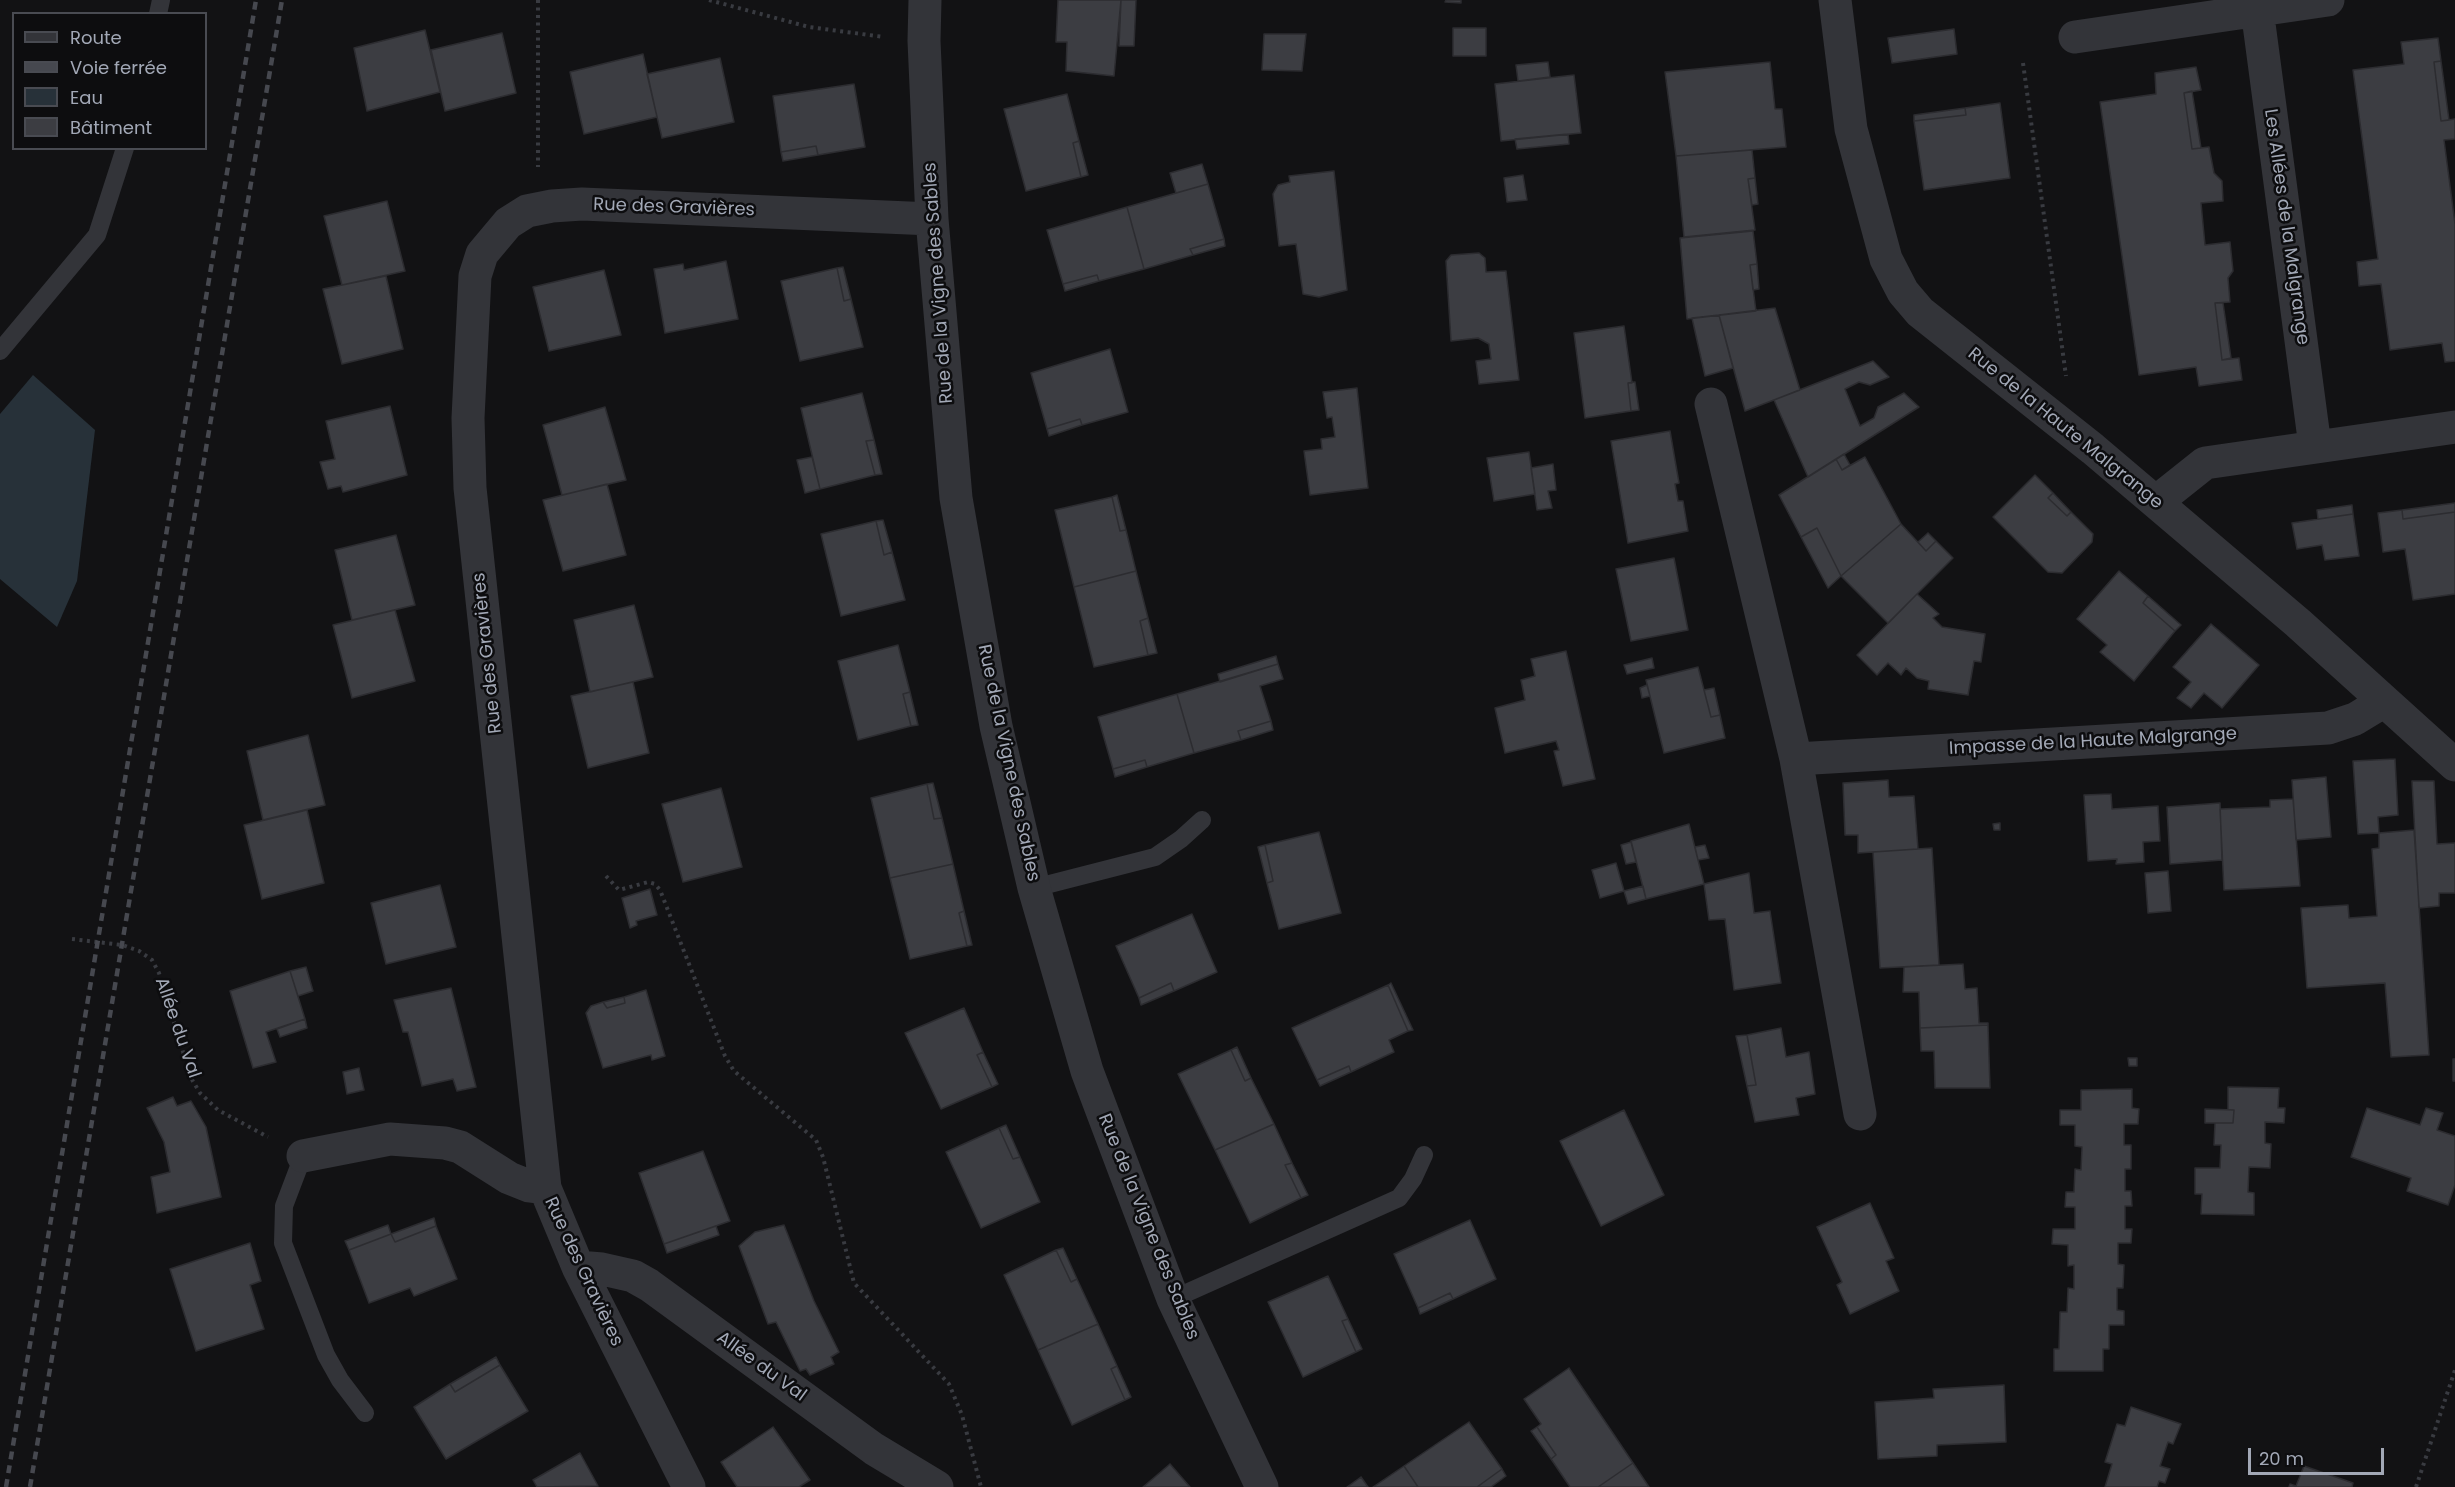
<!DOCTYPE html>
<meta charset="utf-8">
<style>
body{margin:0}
#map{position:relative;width:2455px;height:1487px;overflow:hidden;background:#121214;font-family:Poppins,sans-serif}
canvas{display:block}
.legend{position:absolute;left:12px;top:12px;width:195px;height:138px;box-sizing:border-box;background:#0d0d0f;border:2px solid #494b52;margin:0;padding:8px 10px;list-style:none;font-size:18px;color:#a2a8b6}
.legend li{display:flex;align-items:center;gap:12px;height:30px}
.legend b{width:30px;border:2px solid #494b52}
.scale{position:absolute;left:2248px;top:1448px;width:136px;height:27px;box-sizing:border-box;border:3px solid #a2a8b6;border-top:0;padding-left:8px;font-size:18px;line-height:21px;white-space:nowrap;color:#a2a8b6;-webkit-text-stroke:4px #0d0d0f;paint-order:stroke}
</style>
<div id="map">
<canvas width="2455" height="1487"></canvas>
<ul class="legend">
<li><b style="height:8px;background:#333439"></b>Route</li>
<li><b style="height:8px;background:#46484f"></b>Voie ferrée</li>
<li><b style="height:16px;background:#273139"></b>Eau</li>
<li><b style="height:16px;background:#3c3d42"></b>Bâtiment</li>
</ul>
<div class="scale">20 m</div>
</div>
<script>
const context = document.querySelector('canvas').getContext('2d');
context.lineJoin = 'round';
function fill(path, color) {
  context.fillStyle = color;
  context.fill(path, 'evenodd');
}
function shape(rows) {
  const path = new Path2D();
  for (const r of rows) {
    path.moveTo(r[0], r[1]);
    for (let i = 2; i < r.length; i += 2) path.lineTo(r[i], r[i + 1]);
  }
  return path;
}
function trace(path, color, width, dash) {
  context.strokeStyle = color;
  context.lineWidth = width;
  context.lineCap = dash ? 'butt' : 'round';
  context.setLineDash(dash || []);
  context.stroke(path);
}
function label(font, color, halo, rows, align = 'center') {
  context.font = font + ' Poppins,sans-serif';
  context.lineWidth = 5;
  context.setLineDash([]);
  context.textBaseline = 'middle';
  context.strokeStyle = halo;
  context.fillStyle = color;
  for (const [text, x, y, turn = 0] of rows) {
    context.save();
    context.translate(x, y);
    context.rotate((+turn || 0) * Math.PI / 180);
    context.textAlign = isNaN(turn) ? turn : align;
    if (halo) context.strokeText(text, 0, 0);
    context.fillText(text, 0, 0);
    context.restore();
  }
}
const water = shape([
 [33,375,95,430,77,581,57,627,0,579,0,414]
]);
const building = shape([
 [1058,0,1121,0,1114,76,1066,71,1067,42,1056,42,1058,0],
 [1121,0,1136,0,1134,46,1119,46,1121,0],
 [1446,0,1461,0,1461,3,1445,2,1446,0],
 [1453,28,1486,28,1486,56,1453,56,1453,28],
 [1954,29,1957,54,1892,63,1888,38,1954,29],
 [425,30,440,92,367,111,354,48,425,30],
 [502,33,516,93,445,111,431,50,502,33],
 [1264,34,1306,34,1302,71,1262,70,1264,34],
 [2438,38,2441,61,2434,62,2441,121,2455,119,2455,139,2444,140,2455,224,2455,361,2445,362,2442,343,2390,350,2381,284,2359,286,2357,262,2378,259,2353,70,2404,64,2401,42,2438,38],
 [643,54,657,117,584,134,570,72,643,54],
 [720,58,734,122,662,138,647,74,720,58],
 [2441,61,2449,120,2441,121,2434,62,2441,61],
 [1548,62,1550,77,1518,81,1516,65,1548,62],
 [1770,62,1775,109,1782,109,1786,147,1676,156,1665,72,1770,62],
 [2196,67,2201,90,2184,93,2192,149,2209,147,2214,173,2222,181,2223,201,2201,203,2205,245,2230,242,2233,271,2228,278,2230,302,2215,303,2222,360,2239,358,2242,380,2199,386,2196,367,2139,375,2100,102,2156,94,2155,73,2196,67],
 [1574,75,1581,133,1501,141,1495,84,1574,75],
 [854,84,865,147,818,155,816,146,781,152,773,96,854,84],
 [2192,91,2201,148,2192,149,2184,93,2192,91],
 [1067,94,1079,141,1073,143,1081,177,1026,191,1004,109,1067,94],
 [2000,103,2010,178,1924,190,1914,121,1966,115,1965,108,2000,103],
 [1965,108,1966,115,1914,121,1914,115,1965,108],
 [1568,134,1569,144,1517,149,1515,139,1568,134],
 [1079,141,1088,175,1081,177,1073,143,1079,141],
 [816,146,818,155,783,161,781,152,816,146],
 [1752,150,1755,178,1748,179,1755,230,1684,237,1676,156,1752,150],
 [1202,164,1208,184,1176,193,1170,173,1202,164],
 [1334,171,1347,290,1319,297,1303,294,1296,244,1279,246,1273,194,1278,185,1290,182,1289,176,1334,171],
 [1523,175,1527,200,1507,202,1504,178,1523,175],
 [1755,178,1758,204,1752,205,1748,179,1755,178],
 [1208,184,1224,239,1190,249,1193,255,1144,269,1127,207,1208,184],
 [387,201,405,271,342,285,324,216,387,201],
 [1127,207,1144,269,1099,281,1097,275,1063,284,1047,230,1127,207],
 [1753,231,1757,264,1750,265,1756,311,1687,319,1680,238,1753,231],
 [1224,239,1225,246,1193,255,1190,249,1224,239],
 [1479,253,1485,258,1486,272,1506,271,1519,380,1479,384,1476,361,1491,359,1489,344,1478,338,1451,341,1446,261,1451,255,1479,253],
 [726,261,738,319,665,333,654,269,683,264,684,270,726,261],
 [1757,264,1759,289,1753,290,1750,265,1757,264],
 [843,267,851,299,844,301,837,268,843,267],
 [837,268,844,301,851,299,863,347,800,361,781,281,837,268],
 [604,270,621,335,549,351,533,287,604,270],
 [1097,275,1099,281,1065,291,1063,284,1097,275],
 [386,276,403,349,342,364,323,289,386,276],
 [2215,303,2223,303,2231,358,2222,360,2215,303],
 [1775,308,1800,390,1745,411,1719,315,1775,308],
 [1719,315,1733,368,1705,376,1692,318,1719,315],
 [1624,326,1632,383,1628,383,1631,411,1585,418,1574,333,1624,326],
 [1110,349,1128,412,1082,425,1080,419,1047,429,1031,373,1110,349],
 [1873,361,1889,377,1870,385,1859,382,1845,389,1860,426,1874,418,1878,407,1904,393,1919,407,1808,477,1774,400,1873,361],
 [1635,382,1639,410,1631,411,1628,383,1635,382],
 [1357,388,1368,488,1310,495,1304,451,1322,449,1321,439,1335,437,1332,417,1327,418,1323,392,1357,388],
 [862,393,874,440,866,441,875,475,820,489,801,408,862,393],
 [390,406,407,475,343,492,341,486,328,489,320,462,335,459,326,421,390,406],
 [605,407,626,480,562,495,543,425,605,407],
 [1080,419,1082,425,1049,436,1047,429,1080,419],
 [1670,431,1679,483,1675,484,1678,501,1683,501,1688,531,1628,543,1611,441,1670,431],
 [874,440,882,474,875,475,866,441,874,440],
 [1529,452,1535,494,1494,501,1487,458,1529,452],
 [1844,454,1850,465,1842,470,1836,459,1844,454],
 [812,457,820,489,805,493,797,460,812,457],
 [1865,457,1901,524,1841,576,1817,528,1801,537,1779,495,1836,459,1842,470,1865,457],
 [1553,464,1556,490,1548,491,1552,508,1537,510,1531,468,1553,464],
 [2035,475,2053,493,2048,498,2067,516,2071,512,2093,534,2092,542,2062,573,2048,572,1993,517,2035,475],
 [607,484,626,555,563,571,543,500,607,484],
 [2053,493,2071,512,2067,516,2048,498,2053,493],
 [1117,495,1126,530,1120,531,1112,497,1117,495],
 [1112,497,1120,531,1126,530,1136,571,1074,587,1055,510,1112,497],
 [2455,503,2455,512,2403,519,2402,510,2455,503],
 [2352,505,2353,514,2318,519,2317,510,2352,505],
 [2402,510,2403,519,2455,512,2455,594,2413,600,2405,549,2383,552,2378,513,2402,510],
 [2353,514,2359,556,2325,560,2322,545,2297,549,2292,523,2353,514],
 [883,520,892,552,884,555,876,521,883,520],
 [876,521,884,555,892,552,905,600,841,616,821,534,876,521],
 [1901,524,1926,551,1936,541,1953,558,1888,623,1841,576,1901,524],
 [1817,528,1841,576,1828,588,1801,537,1817,528],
 [1928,533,1936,541,1926,551,1918,542,1928,533],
 [396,535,415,605,352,620,335,550,396,535],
 [1674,558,1688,630,1631,641,1616,569,1674,558],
 [1136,571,1148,618,1140,621,1148,655,1094,667,1074,587,1136,571],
 [2119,571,2148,596,2143,603,2175,631,2134,681,2100,652,2107,645,2077,619,2119,571],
 [1917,594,1939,614,1933,618,1942,627,1985,634,1981,662,1974,661,1968,695,1928,689,1929,681,1917,678,1906,668,1901,675,1888,663,1877,675,1857,655,1917,594],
 [2148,596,2181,625,2175,631,2143,603,2148,596],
 [634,605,653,677,590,692,574,620,634,605],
 [395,610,415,681,352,698,333,625,395,610],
 [1148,618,1157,653,1148,655,1140,621,1148,618],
 [2211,624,2259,665,2222,708,2204,693,2191,708,2177,698,2191,682,2173,667,2211,624],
 [898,645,910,692,903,694,911,726,858,740,838,661,898,645],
 [1566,651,1595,779,1563,786,1554,751,1559,750,1556,741,1505,753,1495,708,1525,700,1521,680,1535,676,1531,659,1566,651],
 [1276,656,1278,664,1220,682,1218,674,1276,656],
 [1652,658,1654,668,1627,674,1624,665,1652,658],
 [1278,664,1283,679,1260,686,1271,721,1238,731,1241,740,1194,753,1177,694,1278,664],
 [1698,667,1711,717,1720,715,1725,738,1664,753,1646,680,1698,667],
 [633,682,649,753,588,768,571,696,633,682],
 [1647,685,1650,696,1642,698,1640,688,1647,685],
 [1714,688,1720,715,1711,717,1704,690,1714,688],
 [910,692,918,725,911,726,903,694,910,692],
 [1177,694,1194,753,1147,767,1145,760,1113,769,1098,717,1177,694],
 [1271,721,1273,730,1241,740,1238,731,1271,721],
 [308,735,325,805,263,820,247,751,308,735],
 [2395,759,2398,815,2378,817,2379,833,2358,834,2353,761,2395,759],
 [1145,760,1147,767,1115,777,1113,769,1145,760],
 [2326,777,2331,837,2296,840,2292,780,2326,777],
 [1888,780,1889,797,1914,796,1918,849,1858,853,1858,835,1845,835,1843,783,1888,780],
 [2412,781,2434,781,2437,844,2455,843,2455,893,2439,893,2439,906,2419,908,2412,781],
 [933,783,942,818,934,819,927,784,933,783],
 [927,784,934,819,942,818,953,864,890,878,871,798,927,784],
 [721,788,742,867,683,882,662,804,721,788],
 [2111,794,2112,809,2158,806,2160,841,2143,842,2144,862,2116,864,2117,859,2088,861,2084,795,2111,794],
 [2293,799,2300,886,2224,890,2220,809,2270,807,2270,800,2293,799],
 [2220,803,2222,860,2170,864,2167,807,2220,803],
 [307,810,324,883,262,899,244,825,307,810],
 [2000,823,2000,830,1994,830,1993,824,2000,823],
 [1689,824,1704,884,1646,899,1631,841,1689,824],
 [2414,830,2429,1055,2391,1057,2385,983,2307,988,2301,908,2348,905,2349,918,2377,916,2372,849,2379,848,2379,833,2414,830],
 [1319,832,1341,913,1279,929,1267,883,1273,881,1265,845,1319,832],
 [1631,842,1636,862,1626,864,1621,845,1631,842],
 [1265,845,1273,881,1267,883,1258,847,1265,845],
 [1705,845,1709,858,1698,860,1695,847,1705,845],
 [1932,848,1939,965,1880,968,1873,852,1932,848],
 [1616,863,1624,891,1600,898,1592,870,1616,863],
 [953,864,964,911,959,913,967,946,910,959,890,878,953,864],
 [2168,871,2171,911,2148,913,2145,873,2168,871],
 [1749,873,1754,913,1770,911,1781,983,1734,990,1725,919,1709,920,1704,884,1749,873],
 [440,885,456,947,386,964,371,903,440,885],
 [1643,886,1646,899,1628,904,1624,891,1643,886],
 [650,889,657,915,636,921,637,925,630,928,622,898,650,889],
 [964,911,972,945,967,946,959,913,964,911],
 [1192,914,1217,972,1174,991,1171,983,1139,998,1116,946,1192,914],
 [1963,964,1965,989,1977,988,1979,1023,1988,1023,1988,1025,1920,1028,1919,992,1903,992,1904,967,1963,964],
 [306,967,313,991,298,996,290,971,306,967],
 [290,971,305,1019,266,1032,276,1062,253,1068,230,991,290,971],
 [1171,983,1174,991,1141,1005,1139,998,1171,983],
 [1391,983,1413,1030,1408,1031,1388,985,1391,983],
 [1388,985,1408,1031,1389,1040,1394,1052,1351,1072,1349,1066,1317,1080,1292,1028,1388,985],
 [451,988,476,1087,457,1091,453,1079,422,1086,408,1032,403,1032,394,1000,451,988],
 [646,990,665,1056,652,1060,651,1055,603,1068,586,1013,591,1006,603,1002,607,1008,625,1003,624,997,646,990],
 [624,997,625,1003,607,1008,603,1002,624,997],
 [964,1008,983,1052,977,1055,992,1087,941,1109,905,1033,964,1008],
 [305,1019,307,1028,280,1037,277,1029,305,1019],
 [1988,1025,1990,1088,1935,1088,1934,1051,1921,1051,1920,1028,1988,1025],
 [1781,1028,1786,1057,1809,1052,1815,1094,1796,1098,1799,1115,1755,1122,1747,1086,1756,1085,1747,1035,1781,1028],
 [1747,1035,1756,1085,1747,1086,1736,1036,1747,1035],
 [1237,1047,1251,1078,1245,1081,1231,1050,1237,1047],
 [1231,1050,1245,1081,1251,1078,1274,1124,1215,1150,1178,1074,1231,1050],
 [983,1052,998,1084,992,1087,977,1055,983,1052],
 [2128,1058,2137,1058,2137,1066,2129,1066,2128,1058],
 [2453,1059,2455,1059,2455,1081,2453,1081,2453,1059],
 [1349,1066,1351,1072,1320,1086,1317,1080,1349,1066],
 [359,1068,364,1090,347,1094,343,1072,359,1068],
 [2228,1087,2279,1088,2278,1108,2285,1108,2284,1123,2265,1122,2265,1143,2271,1144,2270,1168,2249,1167,2248,1192,2254,1193,2254,1215,2201,1214,2202,1194,2195,1194,2195,1168,2220,1168,2221,1145,2214,1145,2215,1123,2233,1123,2234,1110,2228,1110,2228,1087],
 [2132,1089,2132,1108,2139,1109,2138,1124,2124,1124,2124,1145,2131,1145,2131,1169,2125,1169,2125,1191,2131,1191,2132,1206,2125,1206,2125,1229,2132,1229,2131,1243,2118,1243,2118,1264,2124,1265,2123,1288,2117,1288,2117,1310,2124,1311,2124,1325,2109,1325,2109,1349,2103,1349,2103,1371,2054,1371,2054,1349,2059,1349,2060,1312,2067,1312,2068,1288,2074,1289,2074,1265,2068,1266,2068,1245,2052,1244,2053,1229,2075,1229,2075,1207,2065,1207,2066,1192,2074,1192,2075,1169,2081,1170,2082,1147,2075,1146,2075,1125,2060,1125,2060,1110,2081,1110,2081,1090,2132,1089],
 [173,1097,177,1106,191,1101,206,1127,221,1197,157,1213,151,1177,170,1172,164,1142,147,1108,173,1097],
 [2367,1108,2420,1125,2426,1108,2443,1113,2437,1130,2455,1136,2455,1185,2448,1205,2407,1191,2411,1178,2351,1157,2367,1108],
 [2205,1109,2234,1110,2233,1123,2205,1123,2205,1109],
 [1624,1110,1664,1195,1601,1226,1560,1141,1624,1110],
 [1274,1124,1292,1163,1285,1165,1301,1198,1250,1223,1215,1150,1274,1124],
 [1006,1125,1020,1157,1013,1159,999,1128,1006,1125],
 [999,1128,1013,1159,1020,1157,1040,1202,981,1228,946,1152,999,1128],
 [703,1151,730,1221,664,1244,639,1173,703,1151],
 [1292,1163,1308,1195,1301,1198,1285,1165,1292,1163],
 [1870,1203,1894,1258,1886,1261,1899,1291,1850,1314,1837,1285,1842,1282,1817,1227,1870,1203],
 [434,1218,436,1226,395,1242,391,1234,434,1218],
 [1470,1220,1496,1279,1453,1299,1450,1293,1418,1308,1394,1254,1470,1220],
 [388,1225,391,1234,349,1250,345,1241,388,1225],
 [784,1225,814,1301,839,1352,831,1357,834,1364,810,1375,806,1369,800,1371,776,1322,768,1324,739,1246,755,1232,784,1225],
 [436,1226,457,1279,414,1296,410,1288,369,1303,349,1250,391,1234,395,1242,436,1226],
 [716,1226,719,1235,667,1253,664,1244,716,1226],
 [250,1243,261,1281,250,1285,264,1329,196,1351,170,1269,250,1243],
 [1063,1248,1077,1279,1071,1282,1056,1250,1063,1248],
 [1056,1250,1071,1282,1077,1279,1098,1324,1038,1350,1004,1275,1056,1250],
 [1328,1276,1348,1319,1342,1321,1356,1352,1303,1377,1268,1302,1328,1276],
 [1450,1293,1453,1299,1420,1314,1418,1308,1450,1293],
 [1348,1319,1362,1349,1356,1352,1342,1321,1348,1319],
 [1098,1324,1117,1366,1111,1369,1125,1400,1072,1425,1038,1350,1098,1324],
 [496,1357,500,1365,455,1392,450,1384,496,1357],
 [500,1365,528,1411,446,1459,414,1407,450,1384,455,1392,500,1365],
 [1117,1366,1131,1397,1125,1400,1111,1369,1117,1366],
 [1569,1368,1633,1463,1598,1487,1570,1487,1551,1459,1556,1455,1537,1427,1541,1424,1524,1399,1569,1368],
 [2004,1385,2006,1442,1937,1445,1937,1456,1878,1459,1875,1402,1934,1398,1933,1389,2004,1385],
 [2131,1407,2181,1424,2173,1444,2168,1442,2160,1466,2170,1469,2165,1483,2159,1481,2157,1487,2105,1487,2112,1464,2105,1462,2117,1424,2125,1426,2131,1407],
 [1469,1422,1502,1469,1477,1487,1418,1487,1404,1466,1469,1422],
 [773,1427,810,1480,799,1487,737,1487,721,1462,773,1427],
 [1537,1427,1556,1455,1551,1459,1531,1431,1537,1427],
 [580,1453,598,1486,537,1487,533,1480,580,1453],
 [1633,1463,1649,1487,1598,1487,1633,1463],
 [1170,1464,1190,1487,1143,1487,1170,1464],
 [1404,1466,1418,1487,1373,1487,1404,1466],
 [2304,1466,2353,1483,2352,1487,2289,1487,2290,1484,2296,1486,2304,1466],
 [1502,1469,1506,1476,1491,1487,1477,1487,1502,1469],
 [1361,1477,1368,1487,1347,1487,1361,1477]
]);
const path = shape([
 [538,0,538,167],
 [709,0,809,27,884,37],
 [2023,63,2066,376],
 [606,876,619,890,648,882,655,884,660,890,725,1056,734,1071,816,1140,823,1157,854,1283,949,1384,962,1415,981,1487],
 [72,939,122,945,139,951,152,960,159,973,191,1078,200,1093,218,1110,268,1137],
 [2416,1487,2455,1370]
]);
const lane = shape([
 [158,14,161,0],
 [0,351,97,235,125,148],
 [1034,888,1155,857,1181,839,1202,820],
 [303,1156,284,1206,283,1243,326,1355,340,1380,365,1413],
 [1173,1299,1399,1198,1413,1179,1424,1155]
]);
const street = shape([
 [925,0,924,41,932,219,956,498,996,726,1034,888,1087,1071,1173,1299,1262,1487],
 [1835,0,1851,129,1886,259,1903,292,1920,312,2093,449,2298,623,2455,765],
 [2257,9,2315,446],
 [2075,37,2328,0],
 [1711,404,1796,759,1860,1114],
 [2156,502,2205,463,2455,427],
 [1796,759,2328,728,2355,719,2383,702],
 [303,1156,390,1139,445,1143,460,1147,509,1178,529,1186,545,1188],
 [578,1267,602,1269,633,1276,649,1285,874,1449,937,1487],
 [689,1487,578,1267,545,1188,470,488,468,418,475,276,482,254,508,223,527,211,552,206,582,204,932,219]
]);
const rail = shape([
 [6,1487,256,0],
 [30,1487,282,0]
]);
const streetNames = [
 ["Rue des Gravières",674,208,2],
 ["Les Allées de la Malgrange",2286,227,82],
 ["Rue de la Vigne des Sables",939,283,-94],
 ["Rue de la Haute Malgrange",2065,429,39],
 ["Rue des Gravières",488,653,-96],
 ["Impasse de la Haute Malgrange",2093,742,-3],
 ["Rue de la Vigne des Sables",1008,763,78],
 ["Allée du Val",177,1028,71],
 ["Rue de la Vigne des Sables",1148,1227,68],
 ["Rue des Gravières",583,1272,65],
 ["Allée du Val",761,1367,36]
];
fill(water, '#273139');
fill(building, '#3c3d42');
trace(building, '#2c2c30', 1.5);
trace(path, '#393b41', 4, [3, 4.5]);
trace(lane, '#333439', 18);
trace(street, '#333439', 33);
trace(rail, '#46484f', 4.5, [8, 6]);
label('18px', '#a2a8b6', '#0d0d0f', streetNames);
</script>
